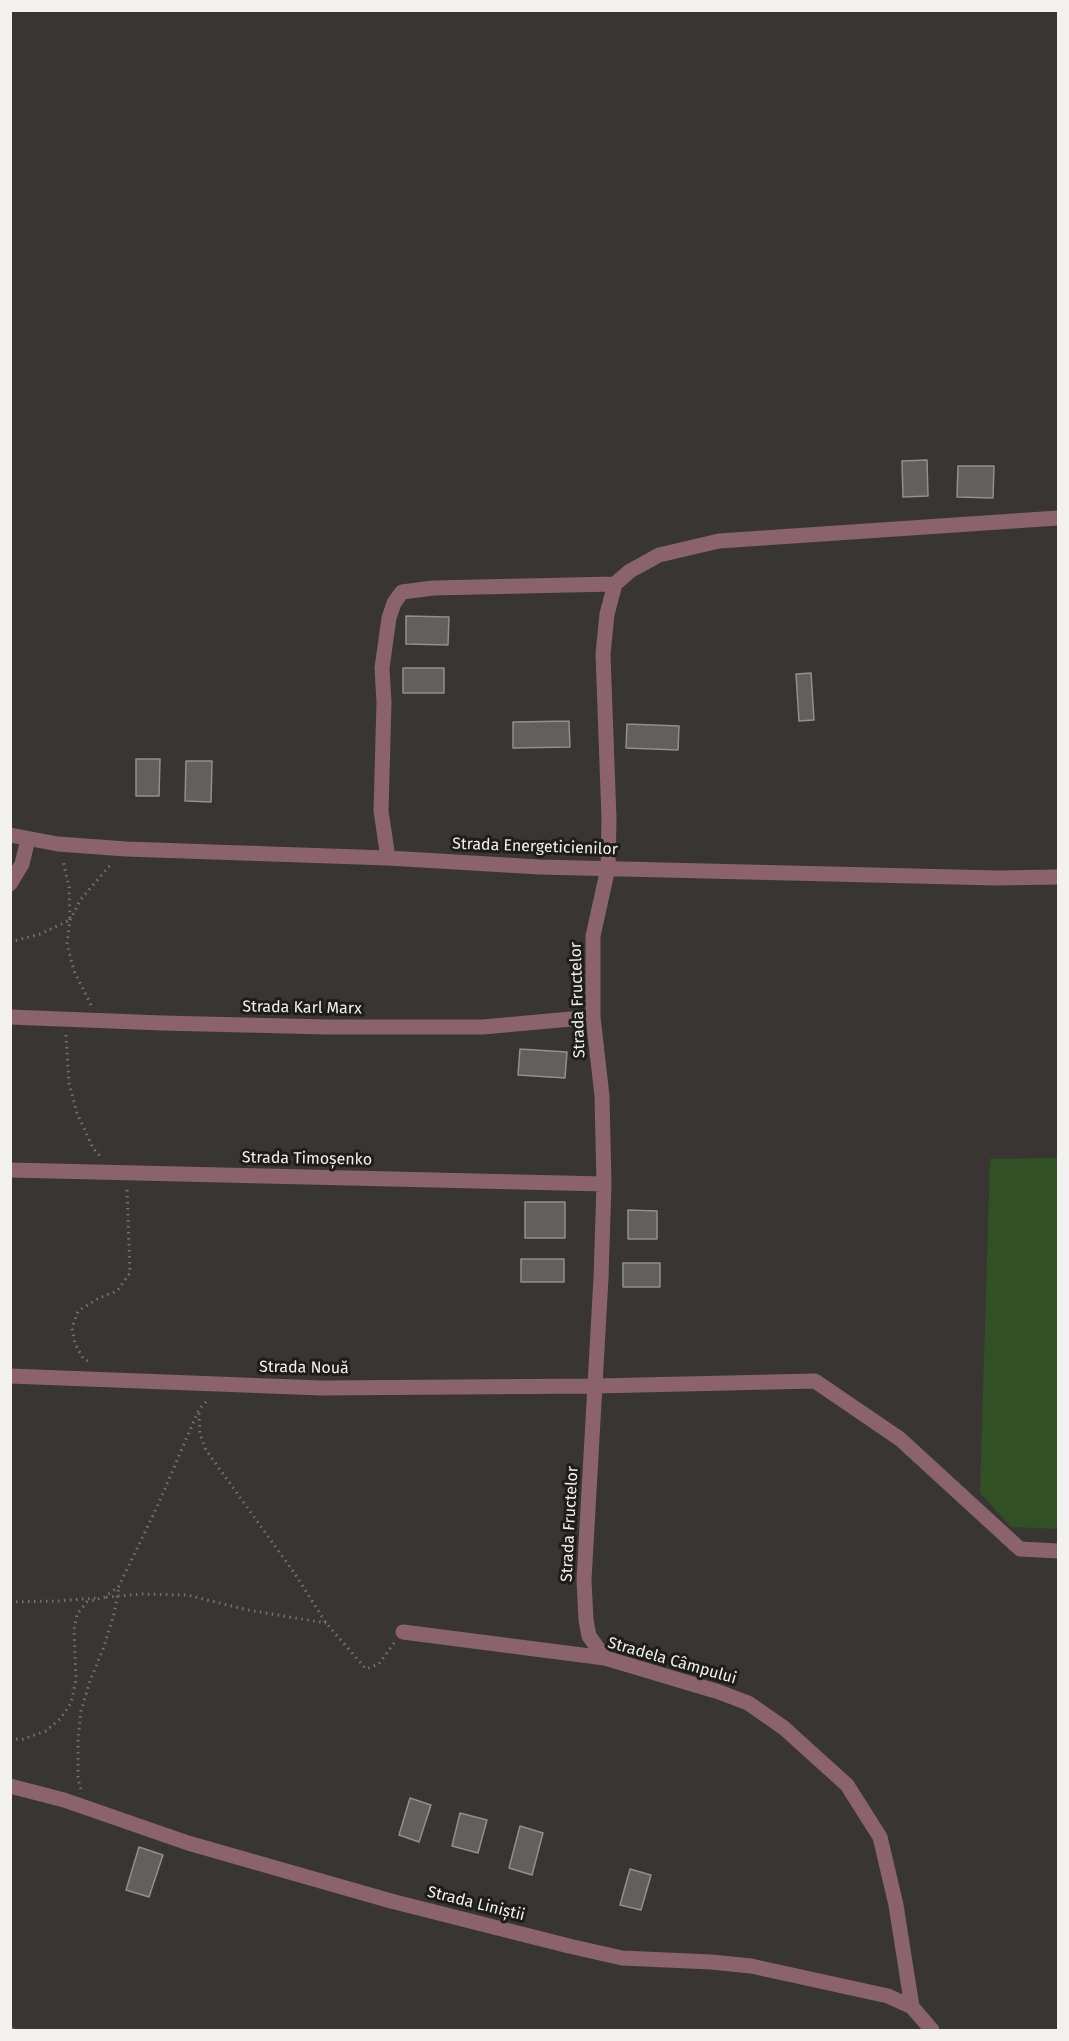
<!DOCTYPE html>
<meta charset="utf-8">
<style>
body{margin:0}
#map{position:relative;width:1069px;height:2041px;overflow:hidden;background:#393532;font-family:"Fira Sans",sans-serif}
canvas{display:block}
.frame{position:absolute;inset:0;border:12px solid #f3f1ef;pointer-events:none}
</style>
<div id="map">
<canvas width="1069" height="2041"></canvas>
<div class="frame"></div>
</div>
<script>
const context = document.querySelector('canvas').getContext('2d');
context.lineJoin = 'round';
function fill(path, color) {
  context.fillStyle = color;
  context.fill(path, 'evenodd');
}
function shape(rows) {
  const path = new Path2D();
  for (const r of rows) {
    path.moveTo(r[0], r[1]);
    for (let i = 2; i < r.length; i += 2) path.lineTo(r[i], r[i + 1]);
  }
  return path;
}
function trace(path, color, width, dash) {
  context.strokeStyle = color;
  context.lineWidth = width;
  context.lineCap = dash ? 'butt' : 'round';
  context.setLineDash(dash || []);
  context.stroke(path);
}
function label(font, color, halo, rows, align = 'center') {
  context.font = font + ' "Fira Sans",sans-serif';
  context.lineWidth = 6;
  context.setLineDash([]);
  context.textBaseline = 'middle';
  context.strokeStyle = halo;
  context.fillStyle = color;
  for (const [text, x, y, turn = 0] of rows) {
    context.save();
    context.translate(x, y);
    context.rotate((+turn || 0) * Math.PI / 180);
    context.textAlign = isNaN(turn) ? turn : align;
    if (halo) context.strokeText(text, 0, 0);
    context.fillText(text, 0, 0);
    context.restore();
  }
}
const green = shape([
 [1058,1158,1058,1529,1011,1527,980,1493,990,1159]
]);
const stream = shape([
 [10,2029,13,2030]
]);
const building = shape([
 [927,460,928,496,903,497,902,461,927,460],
 [958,466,994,466,993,498,957,497,958,466],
 [406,616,449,617,448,645,406,644,406,616],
 [403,668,444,668,444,693,403,693,403,668],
 [811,673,814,720,799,721,796,674,811,673],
 [569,721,570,747,513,748,513,722,569,721],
 [627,724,679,726,678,750,626,748,627,724],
 [136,759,160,759,159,796,136,796,136,759],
 [186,761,212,761,211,802,185,801,186,761],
 [520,1049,567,1052,565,1078,518,1075,520,1049],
 [525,1202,565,1202,565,1238,525,1238,525,1202],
 [628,1210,657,1211,657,1239,628,1239,628,1210],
 [521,1259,564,1259,564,1282,521,1282,521,1259],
 [623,1263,660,1263,660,1287,623,1287,623,1263],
 [410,1798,431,1805,419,1842,399,1835,410,1798],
 [460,1813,487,1820,478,1853,452,1846,460,1813],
 [520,1826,543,1833,532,1875,509,1868,520,1826],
 [139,1847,163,1855,149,1897,126,1890,139,1847],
 [630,1869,651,1875,641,1910,620,1905,630,1869]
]);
const path = shape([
 [10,942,40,934,70,920,69,887,63,860],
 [91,1005,74,971,67,944,70,920,81,899,112,863],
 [66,1035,69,1083,77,1113,93,1148,100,1156],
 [88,1361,83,1358,75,1344,72,1328,78,1311,99,1298,117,1291,130,1273,127,1189],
 [199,1413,200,1434,206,1450,295,1574,326,1623,366,1669,379,1664,394,1643],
 [106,1597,142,1594,187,1595,248,1610,326,1623],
 [10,1602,58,1601,96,1598],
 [10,1739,23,1739,46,1731,61,1718,71,1703,76,1680,74,1630,77,1614,87,1602,105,1597,119,1586,157,1507,199,1409,208,1400],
 [81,1789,78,1779,78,1739,81,1711,90,1681,103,1649,114,1614,119,1586]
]);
const minor = shape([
 [10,835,58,844,126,849,388,858,539,867,997,878,1058,877],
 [388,858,381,811,384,702,382,668,389,618,394,603,402,592,433,588,615,584],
 [10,884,22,864,28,839],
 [10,1017,162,1023,327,1027,483,1027,593,1017],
 [10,1170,604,1184],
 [10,1376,321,1388,596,1386,815,1381,900,1439,1020,1549,1058,1551],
 [403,1632,605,1658,719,1692,748,1703,784,1728,847,1785,880,1837,896,1905,912,2007],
 [605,1658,589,1636,586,1620,584,1580,601,1278,604,1184,602,1096,593,1017,593,936,608,868,609,819,603,654,607,614,615,584,630,571,659,555,719,541,1058,518],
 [10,1786,64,1800,188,1843,391,1901,569,1946,622,1958,711,1962,751,1966,888,1996,912,2007,932,2030]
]);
const streetNames = [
 ["Strada Energeticienilor",535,847,2],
 ["Strada Fructelor",578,1000,-92],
 ["Strada Karl Marx",302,1008,1],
 ["Strada Timoșenko",307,1159,1],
 ["Strada Nouă",304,1368,1],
 ["Strada Fructelor",570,1524,-87],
 ["Stradela Câmpului",672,1661,16],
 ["Strada Liniștii",476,1904,14]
];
fill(green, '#325025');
trace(stream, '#4c656e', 5);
fill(building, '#635f5c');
trace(building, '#938f8b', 1.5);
trace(path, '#76726f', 3, [1.5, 4.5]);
trace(minor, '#8b636e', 15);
label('16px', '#f3f1ef', '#1f1d1c', streetNames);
</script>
